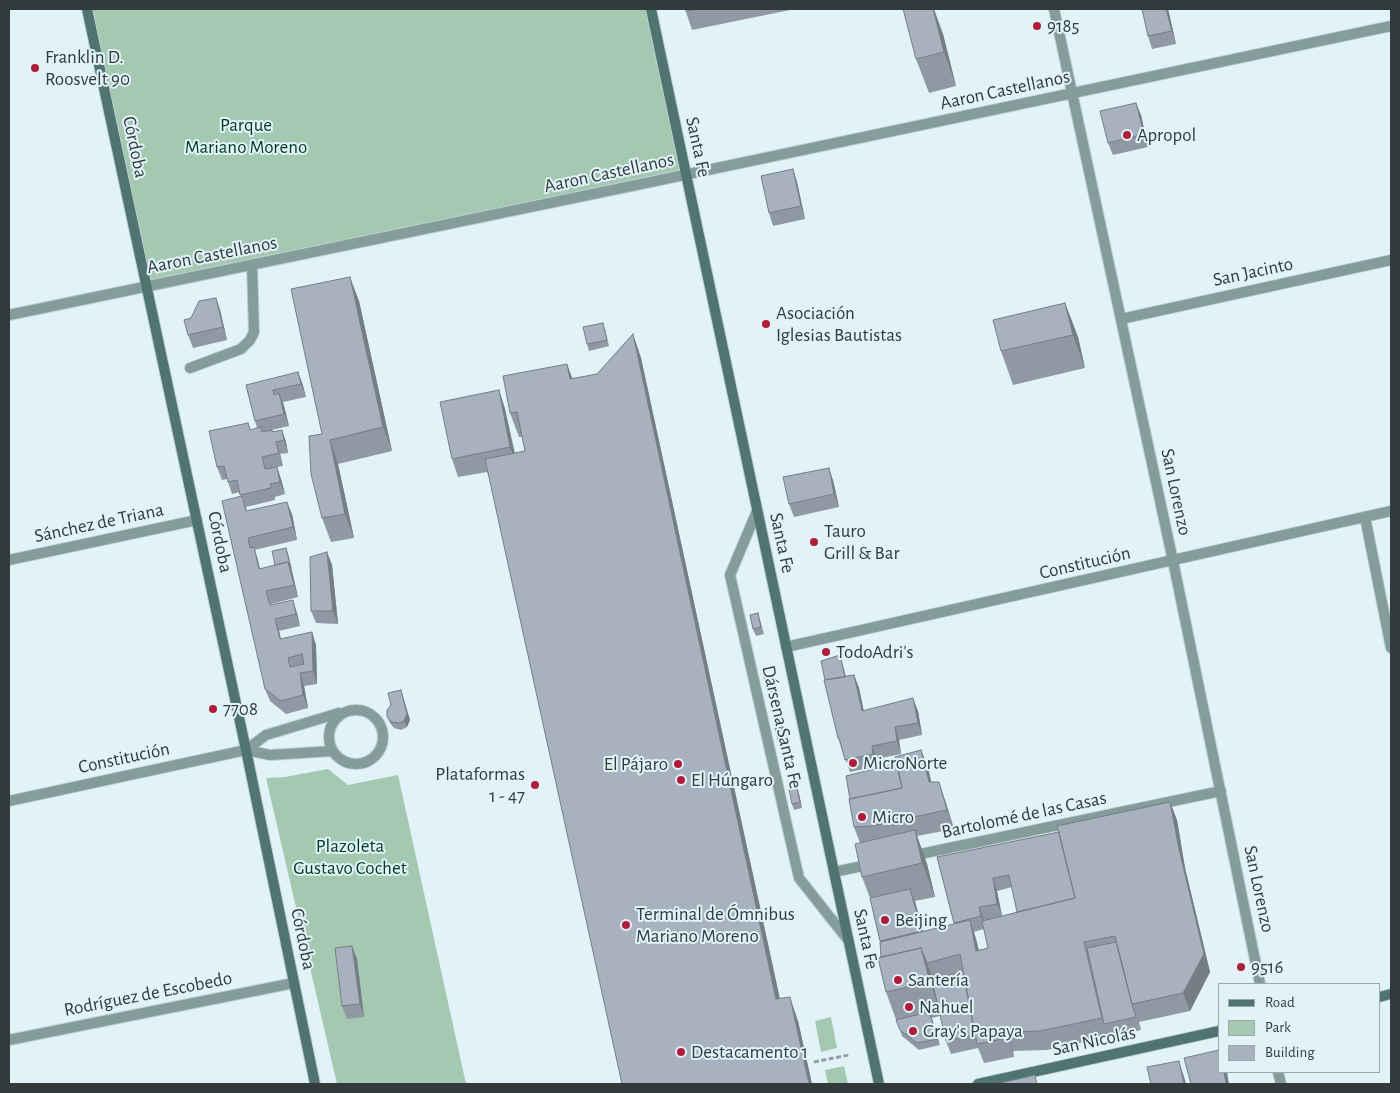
<!DOCTYPE html>
<meta charset="utf-8">
<style>
body{margin:0}
#map{position:relative;width:1400px;height:1093px;overflow:hidden;background:#e1f3f9;font-family:"Alegreya Sans",sans-serif}
canvas{display:block}
.frame{position:absolute;inset:0;border:10px solid #333a3c;pointer-events:none}
.legend{position:absolute;left:1218px;top:983px;width:162px;height:90px;box-sizing:border-box;background:#e1f3f9;border:1px solid #9ba9ad;margin:0;padding:6px 9px;list-style:none;font-size:15px;color:#333a3c}
.legend li{display:flex;align-items:center;gap:10px;height:25px}
.legend b{width:25px;border:1px solid #9ba9ad}
</style>
<div id="map">
<canvas width="1400" height="1093"></canvas>
<div class="frame"></div>
<ul class="legend">
<li><b style="height:6px;background:#507571"></b>Road</li>
<li><b style="height:14px;background:#a5c8b0"></b>Park</li>
<li><b style="height:14px;background:#a7b2be"></b>Building</li>
</ul>
</div>
<script>
const context = document.querySelector('canvas').getContext('2d');
context.lineJoin = 'round';
function fill(path, color) {
  context.fillStyle = color;
  context.fill(path, 'evenodd');
}
function shape(rows) {
  const path = new Path2D();
  for (const r of rows) {
    if (r.length === 3) {
      path.moveTo(r[0] + r[2], r[1]);
      path.arc(r[0], r[1], r[2], 0, 2 * Math.PI);
      continue;
    }
    path.moveTo(r[0], r[1]);
    for (let i = 2; i < r.length; i += 2) path.lineTo(r[i], r[i + 1]);
  }
  return path;
}
function trace(path, color, width, dash) {
  context.strokeStyle = color;
  context.lineWidth = width;
  context.lineCap = dash ? 'butt' : 'round';
  context.setLineDash(dash || []);
  context.stroke(path);
}
function label(font, color, halo, rows, align = 'center') {
  context.font = font + ' "Alegreya Sans",sans-serif';
  context.lineWidth = 4;
  context.setLineDash([]);
  context.textBaseline = 'middle';
  context.strokeStyle = halo;
  context.fillStyle = color;
  for (const [text, x, y, turn = 0] of rows) {
    context.save();
    context.translate(x, y);
    context.rotate((+turn || 0) * Math.PI / 180);
    context.textAlign = isNaN(turn) ? turn : align;
    if (halo) context.strokeText(text, 0, 0);
    context.fillText(text, 0, 0);
    context.restore();
  }
}
const green = shape([
 [87,9,651,9,686,175,147,285],
 [328,769,348,785,398,775,466,1084,337,1084,266,778,285,777],
 [831,1017,837,1048,821,1052,815,1021],
 [844,1066,848,1084,828,1084,825,1070]
]);
const path = shape([
 [814,1062,849,1055]
]);
const lane = shape([
 [190,368,241,349,250,340,254,332,252,265],
 [757,511,730,575,799,878,848,940],
 [356,737,27],
 [246,750,266,735,339,713],
 [246,750,270,755,333,751]
]);
const street = shape([
 [1054,9,1173,561,1260,984],
 [9,315,646,183,1391,26],
 [1121,319,1391,260],
 [1365,517,1391,648],
 [9,560,197,520],
 [786,647,1391,511],
 [9,801,246,750],
 [911,856,1221,791],
 [834,872,872,864],
 [9,1040,294,983],
 [1278,1072,1281,1084]
]);
const secondary = shape([
 [87,9,246,750,315,1084],
 [651,9,879,1084],
 [1379,997,1391,994],
 [978,1084,1219,1031]
]);
const wall = shape([
 [685,9,795,9,692,30],
 [1142,9,1168,9,1176,44,1152,49,1148,36],
 [943,34,956,86,929,93,916,59],
 [1141,115,1148,147,1113,155,1108,143],
 [793,169,797,182,805,219,773,226,769,213],
 [216,298,220,310,227,340,193,348,188,335,191,318],
 [359,301,392,451,338,464,354,538,331,542,322,518,322,434],
 [1065,303,1078,337,1085,368,1013,385,1001,351],
 [605,329,609,346,589,351,587,344],
 [633,334,641,358,780,999,798,1021,812,1084,487,472,458,477,452,459,499,390,505,409,515,453,525,451,522,437,519,437,510,413,573,379,597,374],
 [298,372,306,397,283,402,289,426,272,430,273,432,282,430,286,442,288,453,280,454,283,466,277,467,281,479,285,494,275,497,275,500,246,507,247,511,292,514,297,540,254,550,260,569,275,565,286,548,288,554,298,597,271,604,271,605,297,613,300,626,279,631,281,639,312,632,316,645,317,684,304,686,308,708,286,714,270,701,265,689,241,496,240,492,232,494,227,479,222,480,217,467,248,423,251,430,257,428,255,421,246,385],
 [833,480,839,507,794,517,789,504],
 [327,552,332,565,338,624,316,623,311,611],
 [758,613,764,634,756,636,753,629],
 [840,655,846,676,854,675,859,688,864,711,918,711,922,735,899,740,901,754,877,759,878,766,850,772,838,738,825,680],
 [772,675,777,696,769,697,767,691],
 [403,697,410,720,407,727,401,730,394,728,390,723,387,717],
 [786,733,789,748,781,749,779,743],
 [921,750,928,768,931,782,945,800,954,829,917,836,927,864,935,897,915,901,923,931,954,924,937,857,1059,832,1170,802,1177,820,1185,868,1210,972,1190,1011,1139,1022,1141,1030,1047,1050,1013,1051,1014,1057,984,1063,978,1048,951,1054,946,1041,940,1016,932,1018,940,1045,919,1050,902,1036,886,992,881,957,880,941,870,898,862,877,860,843,854,827,897,763],
 [1012,887,1017,912,1002,916,997,891],
 [984,929,988,948,979,950,976,939,974,932],
 [799,794,802,808,794,810,792,804],
 [357,959,364,1017,347,1019,342,1006]
]);
const shadedWall = shape([
 [933,9,934,9,943,34,956,86,944,52],
 [1166,9,1168,9,1176,44,1172,31],
 [1136,103,1141,115,1148,147,1144,134],
 [793,169,797,182,805,219,801,206],
 [350,277,359,301,392,451,383,427],
 [216,298,220,310,227,340,223,327],
 [1065,303,1078,337,1085,368,1073,335],
 [633,334,641,358,785,1023,776,999],
 [567,364,576,388,570,379],
 [298,372,303,385,306,397,301,384],
 [499,390,505,409,517,466,510,447],
 [279,393,284,406,289,426,284,414],
 [282,430,286,442,288,453,284,440],
 [330,440,338,464,354,538,345,514],
 [276,442,280,454,283,466,279,453],
 [277,467,281,479,285,494,280,482],
 [829,468,833,480,839,507,834,494],
 [287,502,292,514,297,540,293,527],
 [254,547,258,560,263,582,259,569],
 [286,548,288,554,298,597,294,585],
 [327,552,332,565,338,624,333,611],
 [293,600,297,613,300,626,296,614],
 [275,619,279,631,284,652,280,639],
 [312,632,316,645,317,684,313,671],
 [300,673,304,686,308,708,303,695],
 [854,675,859,688,866,724,862,711],
 [401,690,410,720,407,727,404,721],
 [913,698,918,711,922,735,918,723],
 [783,727,786,733,789,748,786,741],
 [895,727,899,740,901,754,897,741],
 [872,746,877,759,878,766,873,754],
 [921,750,928,768,936,801,929,782],
 [939,782,945,800,954,829,947,810],
 [797,787,799,794,802,808,800,802],
 [1170,802,1177,820,1185,868,1210,972,1190,1011,1183,993,1179,849],
 [915,830,927,864,935,897,922,863],
 [993,878,997,891,1002,916,997,904],
 [910,889,915,902,928,949,924,936],
 [979,907,984,920,985,929,981,916],
 [970,920,976,939,983,969,976,951],
 [352,946,357,959,364,1017,360,1004],
 [921,948,934,981,942,1016,930,982],
 [790,997,798,1021,812,1084,809,1084],
 [1006,1032,1013,1051,1014,1057,1008,1038],
 [1179,1061,1185,1080,1186,1084,1184,1084],
 [1224,1072,1227,1072,1229,1084,1226,1084]
]);
const building = shape([
 [685,9,698,9,686,11,685,9],
 [903,9,933,9,944,52,916,59,903,9],
 [1142,9,1166,9,1172,31,1148,36,1142,9],
 [1136,103,1144,134,1108,143,1100,111,1136,103],
 [793,169,801,206,769,213,761,176,793,169],
 [350,277,383,427,330,440,345,514,322,518,311,474,309,436,322,434,291,289,350,277],
 [216,298,223,327,188,335,184,320,191,318,199,301,216,298],
 [1065,303,1073,335,1001,351,993,320,1065,303],
 [603,323,607,340,587,344,583,327,603,323],
 [633,334,776,999,790,997,809,1084,622,1084,485,459,525,451,517,412,510,413,503,376,567,364,570,379,597,374,633,334],
 [298,372,301,384,273,390,274,395,279,393,284,414,255,421,246,385,298,372],
 [499,390,510,447,452,459,440,402,499,390],
 [248,423,250,430,261,427,262,432,272,430,272,432,282,430,284,440,276,442,279,453,262,457,265,469,277,467,280,482,270,484,271,488,240,495,237,480,228,482,224,466,217,467,209,431,248,423],
 [829,468,834,494,789,504,783,477,829,468],
 [242,496,246,511,287,502,293,527,248,538,250,548,254,547,259,569,288,562,294,585,266,591,270,605,293,600,296,614,275,619,280,639,312,632,313,671,300,673,303,695,281,701,265,689,222,501,242,496],
 [302,654,304,664,290,667,288,658,302,654],
 [286,548,291,568,288,562,275,565,272,551,286,548],
 [327,552,333,611,311,611,310,557,327,552],
 [758,613,761,627,753,629,750,615,758,613],
 [840,655,845,677,825,680,821,661,840,655],
 [772,675,775,689,767,691,764,677,772,675],
 [854,675,862,711,913,698,918,723,895,727,897,741,872,746,873,754,845,760,839,738,838,738,824,680,854,675],
 [401,690,407,714,404,721,399,723,392,722,387,717,387,710,391,705,388,693,401,690],
 [783,727,786,741,779,743,775,728,783,727],
 [921,750,929,782,939,782,947,810,871,826,854,827,849,799,902,788,895,757,921,750],
 [897,763,902,788,850,799,846,776,897,763],
 [797,787,800,802,792,804,789,789,797,787],
 [1170,802,1179,849,1204,954,1183,993,1132,1004,1115,936,1084,942,1102,1018,1040,1031,1006,1032,1008,1038,977,1044,960,954,927,963,921,948,881,957,880,942,970,920,976,951,988,948,982,921,1075,898,1057,826,1170,802],
 [915,830,922,863,862,877,855,844,915,830],
 [1059,832,1075,898,1017,912,1009,875,993,878,997,904,979,907,981,916,954,923,937,857,1059,832],
 [910,889,922,931,880,941,870,898,910,889],
 [1116,942,1132,1004,1136,1017,1104,1024,1087,948,1116,942],
 [352,946,360,1004,342,1006,335,948,352,946],
 [921,948,930,982,886,992,878,958,921,948],
 [963,972,975,1035,946,1041,932,980,963,972],
 [929,1012,938,1039,917,1043,900,1030,896,1020,929,1012],
 [1219,1050,1219,1072,1224,1072,1226,1084,1191,1084,1184,1058,1219,1050],
 [1179,1061,1184,1084,1151,1084,1147,1067,1179,1061],
 [1035,1075,1037,1084,996,1084,1035,1075]
]);
const markers = [
 [1037,26,5,"#b11d38"],
 [35,68,5,"#b11d38"],
 [1127,135,5,"#b11d38"],
 [766,324,5,"#b11d38"],
 [814,542,5,"#b11d38"],
 [826,652,5,"#b11d38"],
 [213,709,5,"#b11d38"],
 [853,763,5,"#b11d38"],
 [678,764,5,"#b11d38"],
 [681,780,5,"#b11d38"],
 [535,785,5,"#b11d38"],
 [862,817,5,"#b11d38"],
 [885,920,5,"#b11d38"],
 [626,925,5,"#b11d38"],
 [1241,967,5,"#b11d38"],
 [898,980,5,"#b11d38"],
 [909,1007,5,"#b11d38"],
 [913,1031,5,"#b11d38"],
 [681,1052,5,"#b11d38"]
];
const poiNames = [
 ["9185",1047,26],
 ["Franklin D.",45,57],
 ["Roosvelt 90",45,79],
 ["Apropol",1137,135],
 ["Asociación",776,313],
 ["Iglesias Bautistas",776,335],
 ["Tauro",824,531],
 ["Grill & Bar",824,553],
 ["TodoAdri's",836,652],
 ["7708",223,709],
 ["MicroNorte",863,763],
 ["El Pájaro",668,764,"right"],
 ["Plataformas",525,774,"right"],
 ["1 - 47",525,796,"right"],
 ["El Húngaro",691,780],
 ["Micro",872,817],
 ["Terminal de Ómnibus",636,914],
 ["Mariano Moreno",636,936],
 ["Beijing",895,920],
 ["9516",1251,967],
 ["Santería",908,980],
 ["Nahuel",919,1007],
 ["Gray's Papaya",923,1031],
 ["Destacamento 1",691,1052]
];
const streetNames = [
 ["Aaron Castellanos",1005,90,-12],
 ["Córdoba",135,147,78],
 ["Santa Fe",698,147,78],
 ["Aaron Castellanos",609,173,-12],
 ["Aaron Castellanos",212,255,-11],
 ["San Jacinto",1253,272,-12],
 ["San Lorenzo",1176,492,78],
 ["Sánchez de Triana",99,523,-12],
 ["Córdoba",220,542,78],
 ["Santa Fe",782,543,78],
 ["Constitución",1085,563,-13],
 ["Dársena Santa Fe",782,727,77],
 ["Constitución",124,758,-12],
 ["Bartolomé de las Casas",1024,815,-12],
 ["San Lorenzo",1259,889,78],
 ["Córdoba",303,939,78],
 ["Santa Fe",866,939,78],
 ["Rodríguez de Escobedo",148,994,-11],
 ["San Nicolás",1094,1041,-12]
];
const parkNames = [
 ["Parque",246,125],
 ["Mariano Moreno",246,147],
 ["Plazoleta",350,846],
 ["Gustavo Cochet",350,868]
];
fill(green, '#a5c8b0');
trace(lane, '#beced3', 12);
trace(street, '#beced3', 12);
trace(secondary, '#beced3', 12);
trace(path, '#919ea2', 3, [5, 2.5]);
trace(lane, '#849d9a', 10);
trace(street, '#849d9a', 10);
trace(secondary, '#507571', 10);
fill(wall, '#9099a3');
fill(shadedWall, '#757d85');
fill(building, '#a7b2be');
trace(building, '#757d85', 1);
for (const [x, y, r, color] of markers) {
  const dot = new Path2D();
  dot.arc(x, y, r, 0, 2 * Math.PI);
  context.fillStyle = color;
  context.fill(dot);
  trace(dot, '#e1f3f9', 2);
}
label('19px', '#333a3c', '#e1f3f9', poiNames, 'left');
label('19px', '#333a3c', '#e1f3f9', streetNames);
label('19px', '#013a1f', '#e1f3f9', parkNames);
</script>
